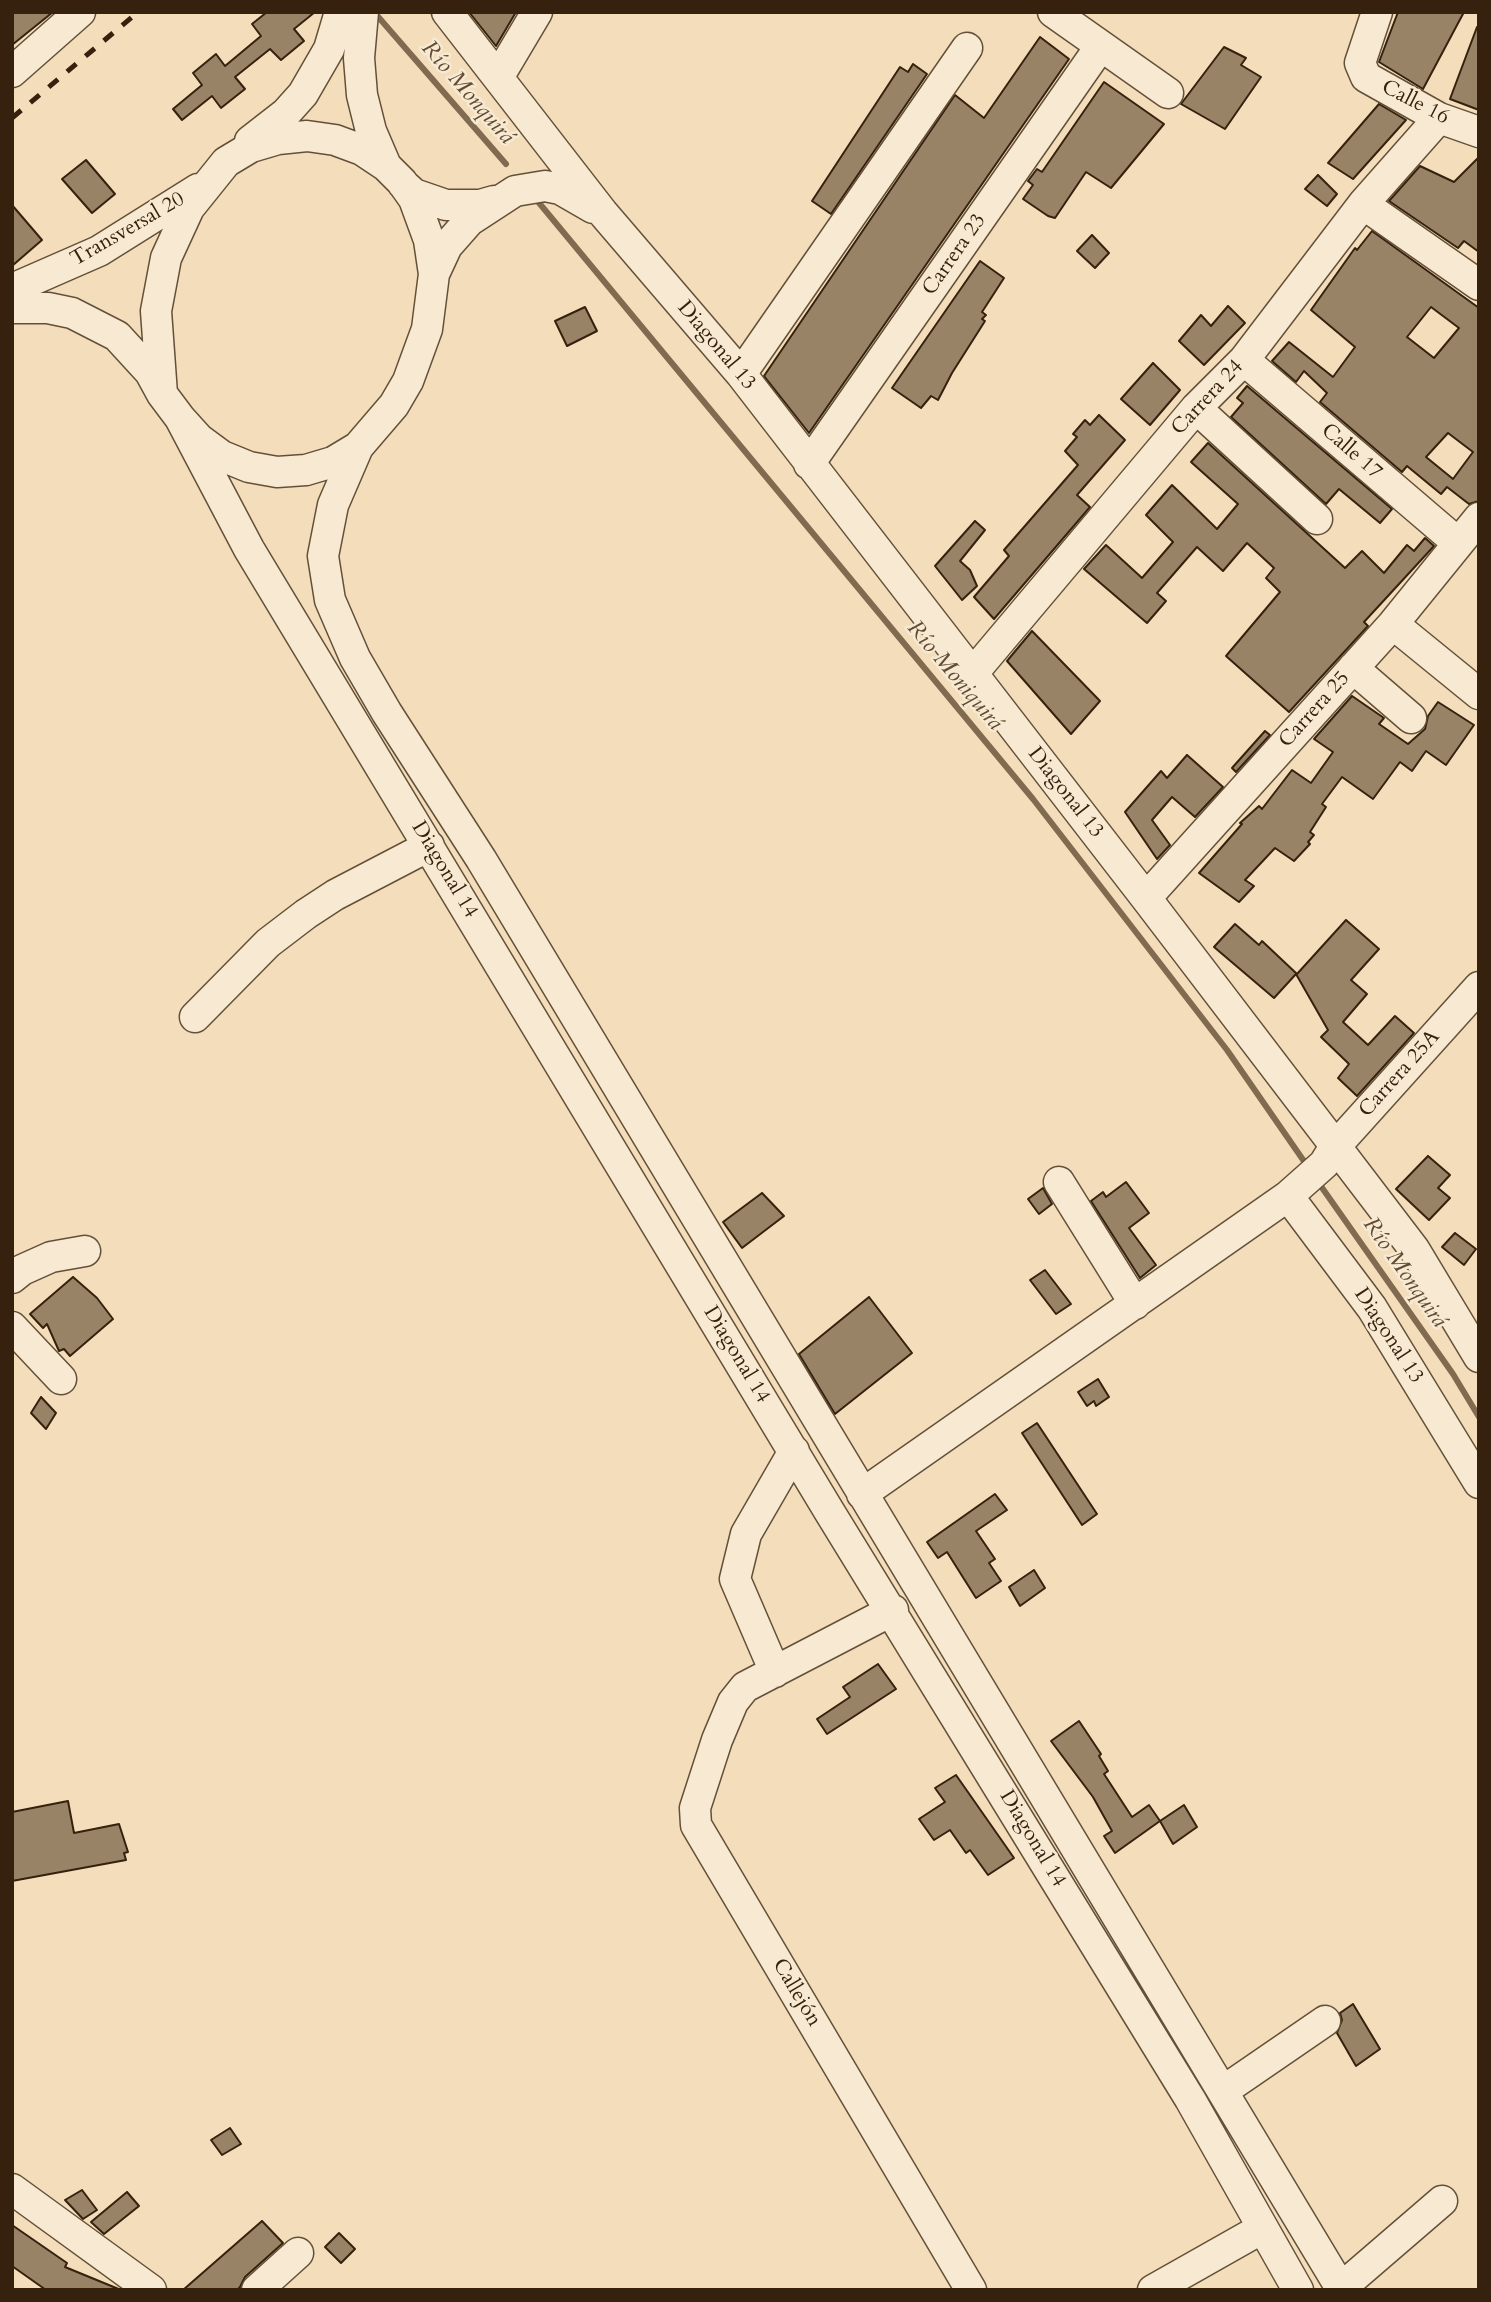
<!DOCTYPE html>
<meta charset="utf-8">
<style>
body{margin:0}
#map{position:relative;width:1491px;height:2302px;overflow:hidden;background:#f3ddba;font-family:Cardo,serif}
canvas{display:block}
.frame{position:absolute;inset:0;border:14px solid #35210d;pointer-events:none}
</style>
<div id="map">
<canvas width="1491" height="2302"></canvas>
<div class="frame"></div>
</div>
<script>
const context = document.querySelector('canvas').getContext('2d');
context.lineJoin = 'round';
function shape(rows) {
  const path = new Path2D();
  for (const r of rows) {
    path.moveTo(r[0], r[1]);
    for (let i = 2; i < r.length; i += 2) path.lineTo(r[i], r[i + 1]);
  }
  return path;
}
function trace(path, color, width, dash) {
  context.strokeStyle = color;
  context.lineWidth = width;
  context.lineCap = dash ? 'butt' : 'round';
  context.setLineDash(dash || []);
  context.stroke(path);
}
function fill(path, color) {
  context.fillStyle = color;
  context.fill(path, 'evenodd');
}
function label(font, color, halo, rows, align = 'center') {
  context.font = font + ' Cardo,serif';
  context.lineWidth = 5;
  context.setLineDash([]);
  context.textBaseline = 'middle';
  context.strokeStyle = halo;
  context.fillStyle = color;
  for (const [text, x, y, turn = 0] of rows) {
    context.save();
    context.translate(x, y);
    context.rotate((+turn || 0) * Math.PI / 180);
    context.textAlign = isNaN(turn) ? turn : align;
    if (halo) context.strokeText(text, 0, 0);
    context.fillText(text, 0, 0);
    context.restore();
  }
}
const stream = shape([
 [374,12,506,164],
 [535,198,1033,799,1227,1050,1308,1167],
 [1318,1182,1453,1374,1479,1417]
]);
const building = shape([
 [12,12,53,12,12,45,12,12],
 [267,12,315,12,294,29,304,41,281,60,270,49,235,77,245,89,221,108,212,96,182,120,173,109,202,85,193,73,216,54,225,66,261,36,252,24,267,12],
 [469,12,516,12,496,46,469,12],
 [1398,12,1464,12,1423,89,1379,62,1398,12],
 [1477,27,1479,27,1479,110,1450,99,1477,27],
 [1040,37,1069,59,809,433,764,376,955,95,984,118,1040,37],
 [1224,47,1246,58,1241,65,1261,77,1225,129,1181,104,1224,47],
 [913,64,927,74,831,214,812,201,900,67,908,72,913,64],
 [1104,82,1164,124,1111,188,1086,172,1055,218,1048,216,1023,199,1033,185,1028,181,1037,169,1042,172,1104,82],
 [1379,104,1406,120,1353,179,1328,163,1379,104],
 [1479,157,1479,252,1464,241,1458,248,1389,201,1420,166,1454,182,1479,157],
 [86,160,115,194,92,213,62,179,86,160],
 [1318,175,1337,194,1327,206,1305,189,1318,175],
 [12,205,42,240,12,266,12,205],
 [1372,231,1479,308,1479,501,1469,504,1447,487,1441,494,1407,466,1402,472,1320,402,1327,393,1304,371,1296,382,1272,361,1289,342,1333,377,1355,347,1311,310,1355,248,1357,250,1372,231],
 [1431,307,1459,328,1434,358,1407,337,1431,307],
 [1448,433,1473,452,1453,479,1426,457,1448,433],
 [1092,235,1109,253,1095,268,1077,251,1092,235],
 [980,261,1004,278,982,312,986,315,982,319,985,321,952,373,938,400,931,396,921,408,892,388,980,261],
 [1228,306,1245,323,1204,365,1179,341,1201,315,1211,326,1228,306],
 [585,307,597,331,567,346,555,321,585,307],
 [1153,363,1180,390,1150,425,1121,399,1153,363],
 [1247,386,1392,509,1380,523,1339,489,1326,504,1231,417,1243,403,1237,398,1247,386],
 [1099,415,1125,440,1077,495,1090,507,994,619,974,597,1009,556,1004,550,1078,465,1065,451,1077,437,1073,434,1085,420,1090,425,1099,415],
 [1208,443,1345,568,1362,551,1384,573,1407,545,1414,551,1425,538,1434,546,1364,622,1368,626,1289,712,1226,656,1280,592,1266,578,1274,568,1247,543,1223,571,1197,547,1157,593,1166,601,1147,623,1084,569,1106,545,1142,578,1173,542,1146,515,1172,485,1217,529,1238,504,1191,462,1208,443],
 [975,521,985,530,960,561,970,570,977,586,962,600,935,566,975,521],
 [1032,631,1100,701,1071,734,1007,661,1032,631],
 [1352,696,1384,718,1379,724,1408,744,1425,729,1428,716,1438,702,1474,725,1446,765,1426,751,1412,771,1400,762,1373,799,1342,777,1322,804,1326,807,1310,832,1314,835,1308,842,1310,844,1294,861,1275,848,1245,880,1254,886,1239,902,1199,873,1242,824,1240,823,1259,806,1262,809,1292,770,1311,783,1333,752,1314,739,1352,696],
 [1265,731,1270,735,1236,772,1232,768,1265,731],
 [1187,755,1223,787,1195,817,1172,797,1152,820,1170,845,1157,859,1125,812,1161,771,1167,778,1187,755],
 [1346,920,1379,949,1351,980,1367,994,1343,1022,1368,1045,1395,1016,1414,1033,1357,1096,1338,1078,1349,1064,1321,1037,1328,1030,1296,974,1274,998,1214,947,1235,924,1259,945,1262,941,1297,974,1346,920],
 [1428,1156,1450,1175,1438,1188,1450,1198,1429,1220,1396,1189,1428,1156],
 [1126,1182,1149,1213,1129,1228,1156,1265,1140,1278,1091,1201,1103,1192,1106,1197,1126,1182],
 [1043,1188,1052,1204,1039,1214,1028,1199,1043,1188],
 [762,1193,784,1216,742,1248,723,1222,762,1193],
 [1455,1233,1476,1249,1464,1265,1442,1247,1455,1233],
 [1045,1270,1071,1304,1056,1314,1030,1280,1045,1270],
 [73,1277,97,1298,113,1319,70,1356,64,1349,59,1351,47,1324,43,1328,30,1314,73,1277],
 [869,1297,912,1353,835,1414,799,1354,869,1297],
 [1098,1379,1109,1397,1096,1406,1094,1401,1087,1406,1078,1392,1098,1379],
 [41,1397,56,1413,46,1429,31,1413,41,1397],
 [1037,1423,1097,1514,1082,1525,1022,1433,1037,1423],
 [995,1494,1007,1510,976,1531,995,1559,989,1563,1001,1581,976,1598,947,1552,938,1558,927,1542,995,1494],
 [1034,1570,1045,1588,1020,1606,1009,1587,1034,1570],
 [878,1664,896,1689,827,1734,817,1719,850,1697,843,1687,878,1664],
 [1079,1721,1101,1754,1099,1756,1108,1771,1104,1774,1132,1817,1149,1805,1160,1821,1115,1853,1104,1836,1112,1831,1093,1797,1051,1741,1079,1721],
 [956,1775,1014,1858,988,1875,970,1850,966,1853,950,1830,934,1840,919,1819,945,1802,935,1788,956,1775],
 [68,1801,74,1833,119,1824,128,1852,124,1853,126,1860,12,1881,12,1812,68,1801],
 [1184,1805,1197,1827,1173,1844,1160,1821,1184,1805],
 [1353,2004,1380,2049,1356,2066,1337,2033,1342,2020,1340,2013,1353,2004],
 [230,2128,241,2144,222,2155,211,2140,230,2128],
 [82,2190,97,2210,83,2219,65,2200,82,2190],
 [127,2192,139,2206,104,2234,91,2222,127,2192],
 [262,2221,283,2243,245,2277,240,2287,237,2290,183,2290,262,2221],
 [12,2225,67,2263,65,2267,121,2290,46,2290,12,2266,12,2225],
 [339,2233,355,2249,341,2263,325,2247,339,2233]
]);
const minor = shape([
 [363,12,359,58,362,95,371,131,386,166],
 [447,12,603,213,741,374,1146,898,1414,1249,1479,1357],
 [1053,12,1168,93],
 [1377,12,1360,63,1366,77,1439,118,1479,132],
 [12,72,80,12],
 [499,76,537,12],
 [250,141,286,113,303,94,329,49,340,12],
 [403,184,414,194,446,205,480,205,494,201],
 [1363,204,1479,285],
 [434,274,447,246,469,221,515,191,545,186,560,189,593,208],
 [12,289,99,251,198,189],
 [12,308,48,308,72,313,117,336,150,372,162,394,180,418,199,439,222,456,249,467,277,472,306,470,333,462,358,447,394,405,408,381,427,329,434,274,429,240,414,199,402,182,386,166,362,150,335,140,307,136,278,139,251,147,226,162,189,208,166,258,156,311,162,394],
 [1244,360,1458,543],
 [741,374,967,48],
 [1196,408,1317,519],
 [180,418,249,549,829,1511,1190,2099,1298,2290],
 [358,447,333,505,323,556,330,600,355,658,387,713,481,859,1342,2290],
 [809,464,1100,47],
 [1393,624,1479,694],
 [1353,668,1411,718],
 [973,673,1196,408,1244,360,1363,204,1439,118],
 [1146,898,1393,624,1479,518],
 [195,1017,268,943,306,914,335,895,429,846],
 [1059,1182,1135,1304],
 [1288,1196,1372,1308,1479,1483],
 [12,1278,22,1270,51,1257,85,1251],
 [12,1327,61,1379],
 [862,1494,1288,1196,1324,1164,1334,1148,1479,987],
 [893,1610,745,1687,733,1702,717,1740,695,1808,696,1825,971,2290],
 [775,1672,735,1579,746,1534,794,1451],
 [1223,2091,1325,2021],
 [12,2189,151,2290],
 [1341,2288,1442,2201],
 [257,2290,298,2253],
 [1153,2290,1261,2229]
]);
const rail = shape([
 [12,118,138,12]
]);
const streetNames = [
 ["Calle 16",1415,103,27],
 ["Transversal 20",128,230,-30],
 ["Carrera 23",955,255,-55],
 ["Diagonal 13",716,346,50],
 ["Carrera 24",1208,398,-47],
 ["Calle 17",1351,452,41],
 ["Carrera 25",1315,710,-48],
 ["Diagonal 13",1065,793,52],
 ["Diagonal 14",444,870,59],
 ["Carrera 25A",1400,1074,-48],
 ["Diagonal 13",1388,1336,57],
 ["Diagonal 14",736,1355,59],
 ["Diagonal 14",1032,1839,59],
 ["Callejón",796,1993,59]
];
const waterNames = [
 ["Río Monquirá",467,93,49],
 ["Río Moniquirá",954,676,50],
 ["Río Monquirá",1404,1273,55]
];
trace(stream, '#806b51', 6);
fill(building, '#988367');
trace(building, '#35210d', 2);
trace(minor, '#645038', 33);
trace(minor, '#f7e9d2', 30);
trace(rail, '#35210d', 5, [12, 12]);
label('21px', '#35210d', '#f7e9d2', streetNames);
label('italic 23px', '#614c35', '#f7e9d2', waterNames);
</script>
